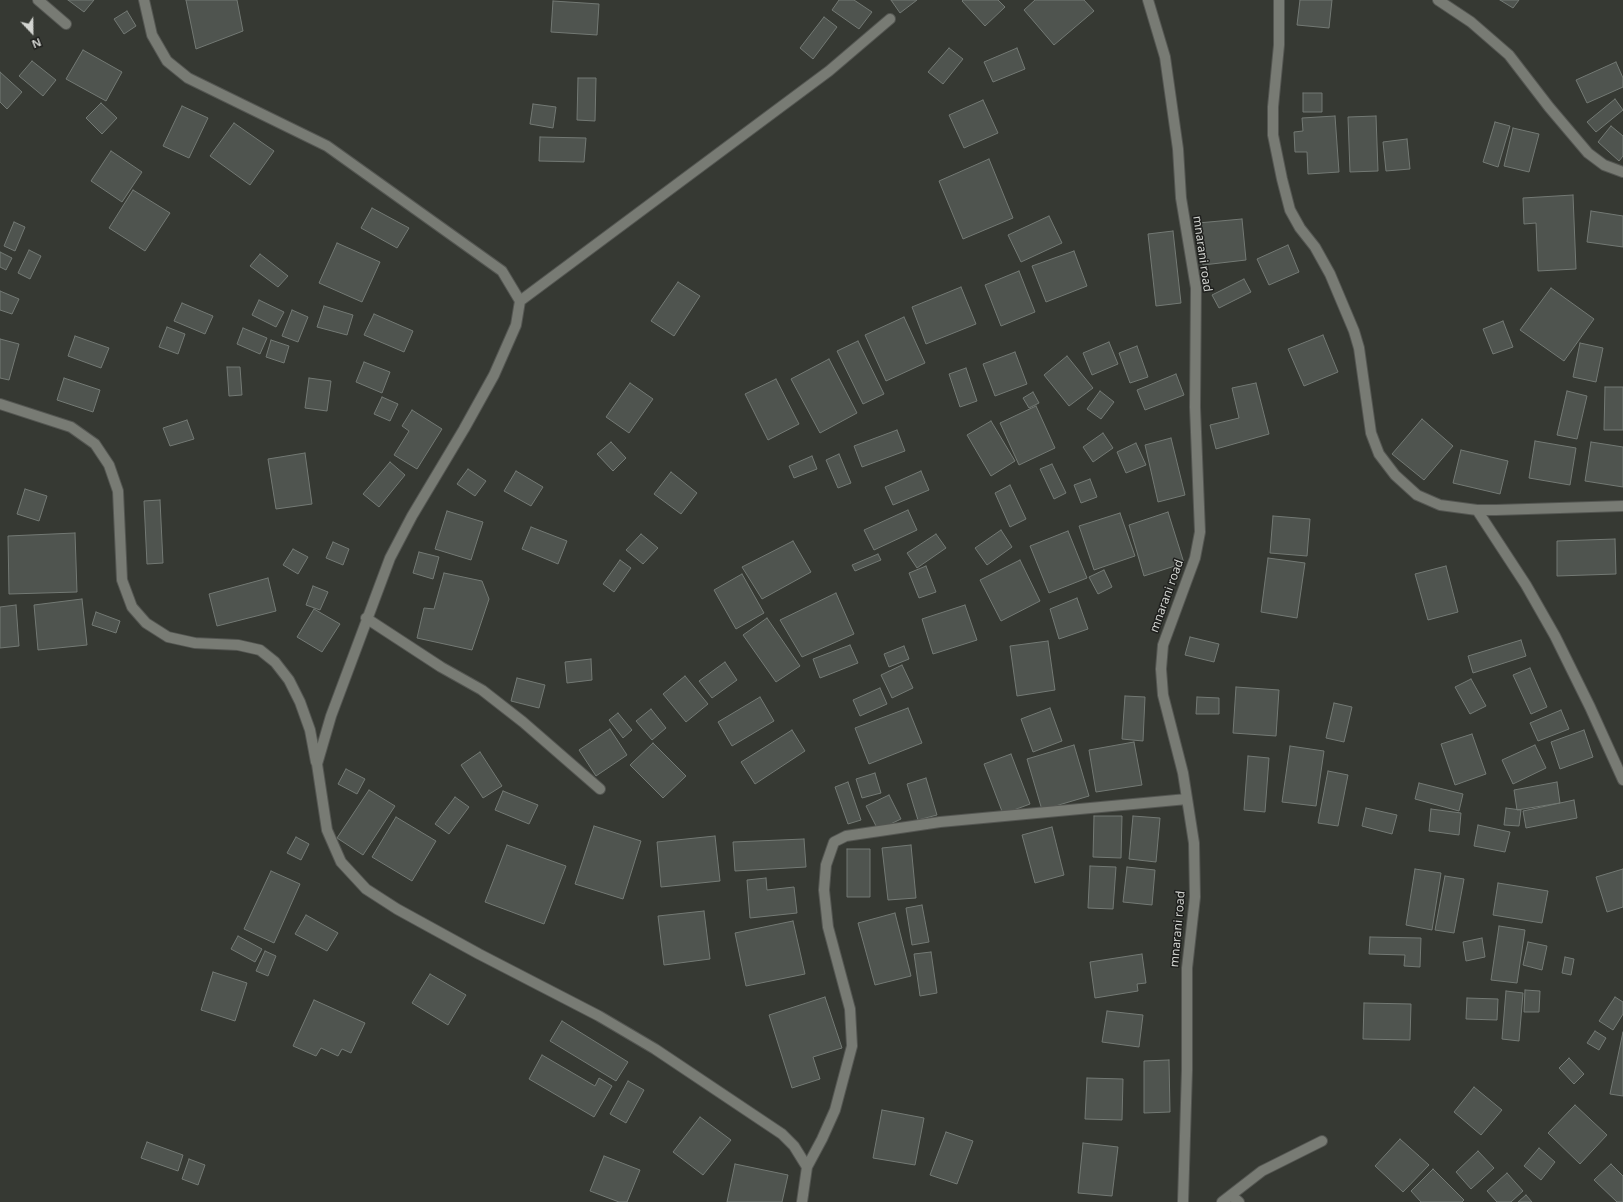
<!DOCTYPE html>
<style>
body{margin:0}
#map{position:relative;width:1623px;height:1202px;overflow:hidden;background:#363933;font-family:"Noto Sans",sans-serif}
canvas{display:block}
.north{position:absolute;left:12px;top:12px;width:40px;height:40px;-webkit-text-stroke:3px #1e1f1d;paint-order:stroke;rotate:158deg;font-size:11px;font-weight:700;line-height:16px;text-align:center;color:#d3d5d1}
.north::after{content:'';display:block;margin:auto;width:14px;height:18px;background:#d3d5d1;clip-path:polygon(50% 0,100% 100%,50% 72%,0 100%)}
</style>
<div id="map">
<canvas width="1623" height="1202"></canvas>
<div class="north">N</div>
</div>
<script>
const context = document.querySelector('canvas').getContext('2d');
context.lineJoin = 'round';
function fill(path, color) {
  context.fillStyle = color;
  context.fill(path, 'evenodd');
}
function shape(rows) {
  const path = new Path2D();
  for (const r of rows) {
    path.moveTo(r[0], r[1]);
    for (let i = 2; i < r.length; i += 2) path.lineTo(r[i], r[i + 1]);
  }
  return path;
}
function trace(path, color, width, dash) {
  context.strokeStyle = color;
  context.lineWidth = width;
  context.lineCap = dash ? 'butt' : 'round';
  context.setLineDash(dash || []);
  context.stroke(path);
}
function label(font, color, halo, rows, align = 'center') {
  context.font = font + ' "Noto Sans",sans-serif';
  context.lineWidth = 3;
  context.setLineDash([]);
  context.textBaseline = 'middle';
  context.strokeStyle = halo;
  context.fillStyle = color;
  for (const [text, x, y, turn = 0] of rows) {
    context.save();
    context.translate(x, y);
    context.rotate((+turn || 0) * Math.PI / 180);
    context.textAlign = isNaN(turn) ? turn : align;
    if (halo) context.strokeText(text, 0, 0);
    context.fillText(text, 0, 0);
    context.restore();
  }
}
const building = shape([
 [68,0,94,0,84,12,68,0],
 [186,0,237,0,243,31,196,49,186,0],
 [839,0,854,0,872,12,859,29,832,10,839,0],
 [891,0,917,0,900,13,891,0],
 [963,0,998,0,1005,7,985,26,962,1,963,0],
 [1035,0,1084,0,1094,11,1054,45,1024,10,1035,0],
 [1300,0,1332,0,1329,28,1297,25,1300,0],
 [1500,0,1519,0,1513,8,1500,0],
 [553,1,599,4,597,35,551,32,553,1],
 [127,11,136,26,124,34,114,19,127,11],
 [824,17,837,27,813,59,800,48,824,17],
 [949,48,963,59,943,84,928,72,949,48],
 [1017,48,1025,69,993,82,984,62,1017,48],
 [83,50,122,72,106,101,66,79,83,50],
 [32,61,56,80,43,96,19,76,32,61],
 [1616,62,1623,78,1623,87,1587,103,1576,80,1616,62],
 [0,72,22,92,7,109,0,102,0,72],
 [578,78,596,78,595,121,577,120,578,78],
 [1303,93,1322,93,1322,112,1303,112,1303,93],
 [1615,99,1623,110,1596,132,1587,122,1615,99],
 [983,100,998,133,964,148,949,115,983,100],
 [101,103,117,118,102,134,86,118,101,103],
 [533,104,556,107,553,128,530,124,533,104],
 [182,106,208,118,189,158,163,146,182,106],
 [1335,116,1339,172,1308,174,1307,152,1295,152,1294,132,1303,131,1302,118,1335,116],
 [1376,116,1378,171,1350,172,1348,117,1376,116],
 [1495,122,1510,126,1498,167,1483,162,1495,122],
 [234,123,274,151,250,185,210,156,234,123],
 [1611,126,1623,136,1623,156,1619,161,1598,142,1611,126],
 [1513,128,1539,134,1529,172,1504,166,1513,128],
 [540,137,586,138,584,162,539,161,540,137],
 [1407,139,1410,169,1386,171,1383,142,1407,139],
 [111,151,142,172,122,202,91,181,111,151],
 [989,159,1013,218,963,239,939,181,989,159],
 [133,190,170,213,145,251,109,228,133,190],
 [1573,195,1576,269,1538,271,1536,223,1524,224,1523,198,1573,195],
 [372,208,409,228,397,248,361,228,372,208],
 [1591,211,1623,216,1623,247,1587,242,1591,211],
 [1049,216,1062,243,1021,262,1008,235,1049,216],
 [1242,219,1246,260,1203,265,1198,223,1242,219],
 [14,222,25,227,15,251,4,246,14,222],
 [1173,231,1181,303,1156,306,1148,234,1173,231],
 [337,243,380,262,362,302,319,283,337,243],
 [1288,245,1299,272,1269,285,1257,259,1288,245],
 [29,250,41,256,30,279,18,273,29,250],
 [1074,251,1087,286,1046,302,1032,266,1074,251],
 [0,252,12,258,6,270,0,267,0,252],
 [260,254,288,276,278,287,250,266,260,254],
 [1019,271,1035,312,1001,326,985,285,1019,271],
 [1244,279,1251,292,1219,308,1212,295,1244,279],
 [678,282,700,296,674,336,651,321,678,282],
 [961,287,976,324,926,344,912,307,961,287],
 [1551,288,1594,319,1564,361,1520,330,1551,288],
 [0,291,19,299,12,314,0,310,0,291],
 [259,300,284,312,276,327,252,315,259,300],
 [182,303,213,316,205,334,174,321,182,303],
 [324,306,353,315,347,335,317,327,324,306],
 [292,310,308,317,298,342,282,336,292,310],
 [374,314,413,331,404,352,364,335,374,314],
 [904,317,925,363,886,381,865,335,904,317],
 [1503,321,1513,347,1493,354,1483,329,1503,321],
 [167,327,185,334,178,354,159,347,167,327],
 [243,328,267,338,260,354,237,344,243,328],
 [1323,335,1338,372,1304,386,1288,349,1323,335],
 [75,336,109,348,101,368,68,356,75,336],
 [0,339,19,344,9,380,0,378,0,339],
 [271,340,289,346,284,363,266,357,271,340],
 [858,341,884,394,863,404,837,351,858,341],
 [1109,342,1118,364,1092,375,1083,353,1109,342],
 [1580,343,1603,348,1596,382,1573,377,1580,343],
 [1137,346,1148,377,1130,383,1119,353,1137,346],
 [1015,352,1027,384,995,396,983,364,1015,352],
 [1067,356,1093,388,1069,406,1044,375,1067,356],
 [829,359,857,413,820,433,791,379,829,359],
 [364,362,390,372,382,393,356,382,364,362],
 [227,367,240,367,242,395,229,396,227,367],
 [966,368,977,401,960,407,949,374,966,368],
 [1176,374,1184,395,1145,410,1137,390,1176,374],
 [64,378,100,390,93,412,57,400,64,378],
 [309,378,331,381,327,411,305,408,309,378],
 [776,379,799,424,768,440,745,394,776,379],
 [630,383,653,399,629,433,606,417,630,383],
 [1256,383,1269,434,1216,449,1210,425,1239,418,1232,388,1256,383],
 [1605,387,1623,387,1623,430,1604,430,1605,387],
 [1100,391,1114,402,1101,419,1087,409,1100,391],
 [1567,391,1587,396,1577,439,1557,435,1567,391],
 [1033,392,1039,403,1029,408,1023,398,1033,392],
 [382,397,398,404,390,421,374,414,382,397],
 [1036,406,1055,448,1019,465,1000,423,1036,406],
 [412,410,442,429,417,469,394,455,409,431,402,426,412,410],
 [1422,419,1453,446,1424,480,1392,454,1422,419],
 [187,420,194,439,170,446,163,428,187,420],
 [991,421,1015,461,991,476,967,435,991,421],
 [897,430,905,451,862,467,854,446,897,430],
 [1103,433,1113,448,1093,462,1083,447,1103,433],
 [1171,438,1185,495,1158,502,1145,445,1171,438],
 [1535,441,1576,448,1570,485,1529,478,1535,441],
 [611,442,626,458,613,471,597,454,611,442],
 [1591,442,1623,447,1623,487,1585,481,1591,442],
 [1136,443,1146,465,1126,473,1117,452,1136,443],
 [1461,450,1508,461,1500,494,1453,483,1461,450],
 [305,453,312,504,276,509,268,459,305,453],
 [839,454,851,483,838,488,826,460,839,454],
 [812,456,817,469,794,478,789,466,812,456],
 [390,462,405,475,379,507,363,494,390,462],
 [1052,464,1066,493,1054,499,1040,469,1052,464],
 [468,469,486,481,475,496,457,484,468,469],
 [516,471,543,487,531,506,504,491,516,471],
 [921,471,929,490,893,505,885,487,921,471],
 [671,472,697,493,681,514,654,494,671,472],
 [1090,479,1097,497,1081,503,1074,485,1090,479],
 [1010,485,1026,519,1010,527,995,493,1010,485],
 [25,489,47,496,39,521,17,514,25,489],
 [160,500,163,563,147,564,144,501,160,500],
 [908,510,917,530,874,550,864,530,908,510],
 [447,511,483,522,471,560,435,549,447,511],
 [1168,512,1184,563,1144,576,1129,525,1168,512],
 [1120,513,1135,556,1094,570,1079,526,1120,513],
 [1273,516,1310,519,1307,556,1270,553,1273,516],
 [531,527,567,541,558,564,522,549,531,527],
 [1001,530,1012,547,987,565,975,548,1001,530],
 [1068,531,1087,578,1049,593,1030,546,1068,531],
 [75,533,77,592,9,594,8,536,75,533],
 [641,534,658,548,643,564,626,550,641,534],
 [936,534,946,548,917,568,907,553,936,534],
 [1615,539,1616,574,1557,576,1557,541,1615,539],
 [793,541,811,572,762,599,742,567,793,541],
 [333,542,349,549,343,565,326,558,333,542],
 [293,549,308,557,298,574,283,565,293,549],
 [419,552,439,557,433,579,413,573,419,552],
 [878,554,881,560,855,571,852,565,878,554],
 [1268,558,1305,563,1297,618,1261,612,1268,558],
 [620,560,631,568,614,592,603,584,620,560],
 [1020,560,1040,601,1001,621,980,580,1020,560],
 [926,566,936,592,919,598,909,573,926,566],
 [1446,566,1458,612,1428,620,1415,574,1446,566],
 [1104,570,1112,587,1098,594,1089,577,1104,570],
 [444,573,482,581,489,599,472,650,417,638,424,608,434,609,444,573],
 [742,574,764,613,736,629,714,590,742,574],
 [268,578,276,611,217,626,209,594,268,578],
 [313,586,328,592,320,610,306,605,313,586],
 [836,593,854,634,802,657,780,620,836,593],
 [1077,598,1088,629,1059,639,1050,609,1077,598],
 [82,599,87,645,38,650,34,605,82,599],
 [16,605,19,646,0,648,0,607,16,605],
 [965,605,977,640,933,654,922,619,965,605],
 [314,609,340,624,322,652,297,637,314,609],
 [96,612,120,621,116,633,92,625,96,612],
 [767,618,800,666,776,682,743,635,767,618],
 [1190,637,1219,644,1214,662,1185,655,1190,637],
 [1521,640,1526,656,1473,673,1468,656,1521,640],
 [1048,641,1055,690,1017,696,1010,646,1048,641],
 [850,645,858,663,820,678,813,659,850,645],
 [904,646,909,659,889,667,884,654,904,646],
 [591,659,592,680,567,683,565,662,591,659],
 [725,662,737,680,712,698,699,681,725,662],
 [902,665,913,688,892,698,881,675,902,665],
 [1530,668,1547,707,1531,714,1513,675,1530,668],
 [685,676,708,704,686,722,663,694,685,676],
 [517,678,545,685,539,708,511,701,517,678],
 [1471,679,1486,706,1470,714,1455,687,1471,679],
 [1236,687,1279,690,1276,736,1233,733,1236,687],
 [880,688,887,704,860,716,853,700,880,688],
 [1125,696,1145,697,1143,741,1122,739,1125,696],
 [760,697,774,721,732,746,718,722,760,697],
 [1197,697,1219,698,1219,714,1196,714,1197,697],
 [1334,703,1352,707,1344,742,1326,738,1334,703],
 [908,708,922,743,869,764,855,728,908,708],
 [1050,708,1062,741,1033,752,1021,719,1050,708],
 [651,709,666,728,652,740,636,721,651,709],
 [1561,710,1569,729,1538,741,1530,723,1561,710],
 [618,713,632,730,623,738,609,720,618,713],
 [610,729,627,755,596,776,579,750,610,729],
 [792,730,805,751,755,784,741,762,792,730],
 [1584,730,1593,757,1560,769,1551,742,1584,730],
 [1472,734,1486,774,1455,785,1441,744,1472,734],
 [1134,742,1142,785,1096,792,1089,750,1134,742],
 [653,743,686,776,663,798,630,765,653,743],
 [1074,745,1089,796,1042,810,1027,759,1074,745],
 [1535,745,1546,768,1513,784,1502,760,1535,745],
 [1290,746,1324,751,1316,806,1282,802,1290,746],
 [480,752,502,786,483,798,461,765,480,752],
 [1011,754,1030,804,1003,814,984,764,1011,754],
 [1248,756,1269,758,1265,812,1244,810,1248,756],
 [346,769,365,779,357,794,338,784,346,769],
 [1328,771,1348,775,1338,826,1318,823,1328,771],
 [875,773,881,793,862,798,856,779,875,773],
 [926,778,937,815,918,820,907,784,926,778],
 [848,782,861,820,848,824,835,787,848,782],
 [1557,782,1560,803,1517,810,1514,790,1557,782],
 [1419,783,1463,794,1459,811,1415,799,1419,783],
 [369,790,395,806,363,855,337,838,369,790],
 [503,791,538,805,529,824,495,810,503,791],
 [889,795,901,819,878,830,866,806,889,795],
 [455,797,469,807,449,834,435,824,455,797],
 [1574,800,1577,818,1526,828,1523,811,1574,800],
 [1366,808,1397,815,1392,834,1362,826,1366,808],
 [1506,808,1521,810,1519,826,1504,825,1506,808],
 [1431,809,1461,813,1459,835,1429,831,1431,809],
 [1094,816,1122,816,1121,858,1093,857,1094,816],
 [1133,816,1160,818,1156,862,1129,859,1133,816],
 [396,817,436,841,412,881,372,857,396,817],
 [1478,825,1510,832,1505,852,1474,846,1478,825],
 [594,826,641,841,623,899,575,884,594,826],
 [1052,827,1064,875,1035,883,1022,835,1052,827],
 [715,836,720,881,661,887,657,842,715,836],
 [296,837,309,844,301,860,287,853,296,837],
 [804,839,806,867,735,871,733,842,804,839],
 [507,845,566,866,544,924,485,902,507,845],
 [911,845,916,898,888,900,882,848,911,845],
 [847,849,870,849,870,897,847,897,847,849],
 [1090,866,1116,867,1113,909,1088,908,1090,866],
 [1127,867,1155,870,1152,905,1123,902,1127,867],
 [1415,869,1441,873,1432,930,1406,925,1415,869],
 [1623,869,1623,907,1607,912,1596,877,1623,869],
 [271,871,300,884,274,943,244,929,271,871],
 [1445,876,1464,879,1454,933,1435,930,1445,876],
 [766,878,767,890,794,887,797,913,750,918,747,880,766,878],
 [1498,883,1548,891,1542,923,1493,915,1498,883],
 [922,905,929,942,912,945,906,908,922,905],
 [704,911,710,959,664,965,658,916,704,911],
 [895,913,911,976,875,985,858,923,895,913],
 [306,915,338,933,327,951,295,934,306,915],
 [793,921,805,974,746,986,735,933,793,921],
 [1499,926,1525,930,1517,983,1491,980,1499,926],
 [238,936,262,949,255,962,231,949,238,936],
 [1370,937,1421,938,1420,967,1404,966,1405,955,1369,954,1370,937],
 [1482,938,1485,957,1466,961,1463,942,1482,938],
 [1528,942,1547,946,1542,970,1523,965,1528,942],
 [265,951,276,956,268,976,256,971,265,951],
 [931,952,937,993,920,996,914,954,931,952],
 [1142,954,1146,983,1137,984,1138,991,1095,998,1090,962,1142,954],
 [1565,957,1574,959,1571,975,1562,973,1565,957],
 [213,972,247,983,235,1021,201,1010,213,972],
 [430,974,466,995,448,1025,412,1003,430,974],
 [1525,990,1540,991,1539,1012,1524,1012,1525,990],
 [1506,991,1523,993,1519,1041,1502,1039,1506,991],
 [825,997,842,1048,813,1057,820,1079,792,1088,769,1015,825,997],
 [1615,997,1623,1002,1623,1014,1613,1030,1599,1021,1615,997],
 [1467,998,1498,999,1497,1020,1466,1019,1467,998],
 [314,1000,365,1023,351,1053,342,1049,338,1056,321,1048,316,1056,293,1046,314,1000],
 [1364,1003,1411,1004,1410,1040,1363,1039,1364,1003],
 [1107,1011,1143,1015,1139,1047,1102,1042,1107,1011],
 [562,1021,628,1062,616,1081,550,1041,562,1021],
 [1595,1031,1606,1038,1599,1050,1587,1043,1595,1031],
 [1623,1032,1623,1096,1610,1094,1623,1032],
 [542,1055,595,1086,599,1078,612,1086,594,1117,529,1079,542,1055],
 [1569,1058,1584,1074,1574,1084,1559,1068,1569,1058],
 [1169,1060,1170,1112,1144,1113,1144,1061,1169,1060],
 [1087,1078,1123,1079,1122,1120,1085,1119,1087,1078],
 [628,1081,644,1090,626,1123,610,1114,628,1081],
 [1474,1087,1502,1110,1481,1135,1454,1112,1474,1087],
 [1575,1105,1607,1135,1580,1164,1548,1133,1575,1105],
 [882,1110,924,1118,915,1165,873,1158,882,1110],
 [700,1117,731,1140,703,1175,673,1152,700,1117],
 [946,1132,973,1141,957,1184,930,1175,946,1132],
 [1400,1139,1429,1165,1403,1192,1375,1166,1400,1139],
 [147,1142,183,1155,178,1171,141,1158,147,1142],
 [1083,1143,1118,1147,1112,1196,1078,1193,1083,1143],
 [1539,1148,1555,1162,1541,1180,1524,1166,1539,1148],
 [1478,1151,1494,1168,1471,1189,1456,1172,1478,1151],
 [604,1156,640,1170,627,1202,619,1202,590,1191,604,1156],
 [189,1159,205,1165,198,1185,182,1179,189,1159],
 [735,1164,788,1175,782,1202,727,1202,735,1164],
 [1611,1164,1623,1176,1623,1202,1617,1202,1594,1180,1611,1164],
 [1433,1169,1464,1200,1462,1202,1421,1202,1411,1191,1433,1169],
 [1507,1173,1523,1191,1511,1202,1497,1202,1487,1191,1507,1173],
 [1526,1195,1532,1202,1518,1202,1526,1195]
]);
const minor = shape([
 [38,0,66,24],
 [144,0,152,35,167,61,188,78,327,146,502,271,520,301,516,325,494,375,464,429,412,516,390,558,331,716,317,764,327,830,341,862,366,889,397,909,479,954,599,1016,655,1049,782,1134,794,1146,807,1167,802,1202],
 [1148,0,1165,57,1178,149,1181,198,1196,288,1195,407,1200,532,1195,558,1163,645,1161,669,1163,695,1183,773,1194,843,1195,897,1187,968,1187,1070,1183,1202],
 [1279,0,1279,45,1273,107,1273,135,1282,179,1290,210,1300,228,1315,247,1330,274,1354,331,1359,348,1371,433,1379,454,1395,475,1417,495,1440,505,1477,510,1496,510,1623,506],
 [1438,0,1471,22,1509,55,1549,107,1588,153,1604,165,1623,172],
 [520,301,829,71,890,19],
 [0,404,71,427,95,444,109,465,118,491,122,580,132,607,146,623,168,637,195,643,238,645,260,650,275,662,289,680,300,702,310,730,316,762],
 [1477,510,1526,585,1555,636,1590,707,1623,780],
 [366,618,441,667,482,690,523,722,600,789],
 [807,1167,822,1139,835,1110,852,1046,850,1009,828,927,824,890,826,865,834,842,846,836,940,822,1187,799],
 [1231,1195,1239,1202],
 [1222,1202,1262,1171,1322,1141]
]);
const streetNames = [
 ["mnarani road",1202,254,82],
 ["mnarani road",1167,596,-70],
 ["mnarani road",1178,929,-85]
];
fill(building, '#4f544f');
trace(building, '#737974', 1);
trace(minor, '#545652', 12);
trace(minor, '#787b74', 10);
label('12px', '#d3d5d1', '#1e1f1d', streetNames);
</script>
